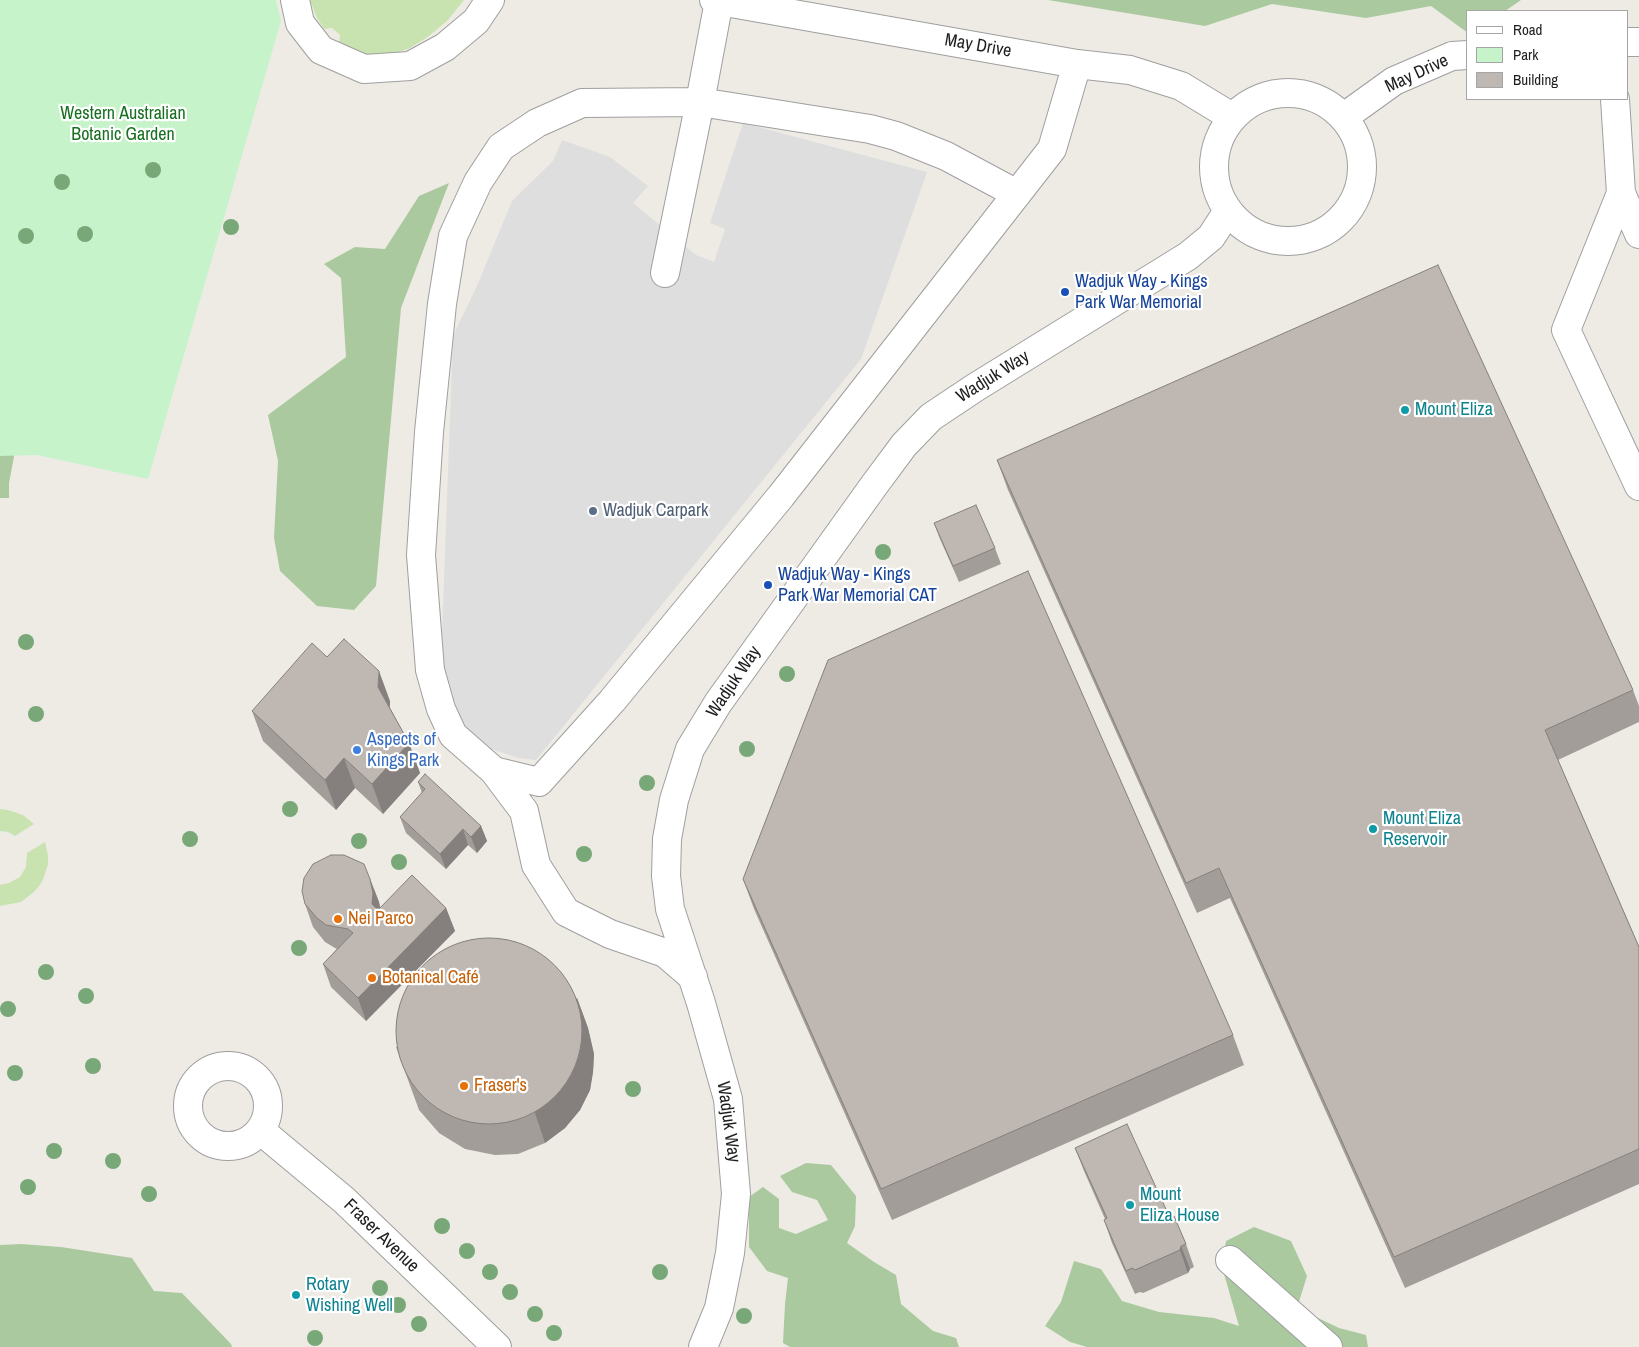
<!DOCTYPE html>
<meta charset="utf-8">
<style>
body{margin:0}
#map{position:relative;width:1639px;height:1347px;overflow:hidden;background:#eeebe5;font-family:"Archivo Narrow",sans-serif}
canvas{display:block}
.legend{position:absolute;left:1466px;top:10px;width:162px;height:90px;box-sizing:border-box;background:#fff;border:1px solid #a5a5a5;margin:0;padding:6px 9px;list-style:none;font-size:15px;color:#1e1e1e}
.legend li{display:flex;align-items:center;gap:10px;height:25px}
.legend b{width:25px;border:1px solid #a5a5a5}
</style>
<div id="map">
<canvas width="1639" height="1347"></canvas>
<ul class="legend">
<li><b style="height:6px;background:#fff"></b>Road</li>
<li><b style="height:14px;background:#c6f3ca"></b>Park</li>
<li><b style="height:14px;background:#beb7b2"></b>Building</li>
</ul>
</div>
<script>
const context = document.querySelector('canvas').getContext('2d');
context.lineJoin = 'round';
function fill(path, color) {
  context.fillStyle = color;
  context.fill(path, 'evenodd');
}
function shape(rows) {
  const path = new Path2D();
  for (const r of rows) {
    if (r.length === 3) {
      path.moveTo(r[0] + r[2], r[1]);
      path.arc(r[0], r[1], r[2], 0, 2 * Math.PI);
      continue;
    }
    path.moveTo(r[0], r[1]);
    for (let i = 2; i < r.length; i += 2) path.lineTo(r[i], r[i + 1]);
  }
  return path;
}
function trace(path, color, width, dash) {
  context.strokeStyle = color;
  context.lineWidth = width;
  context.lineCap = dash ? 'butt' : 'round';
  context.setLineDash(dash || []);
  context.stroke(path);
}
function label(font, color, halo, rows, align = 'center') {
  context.font = font + ' "Archivo Narrow",sans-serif';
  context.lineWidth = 4.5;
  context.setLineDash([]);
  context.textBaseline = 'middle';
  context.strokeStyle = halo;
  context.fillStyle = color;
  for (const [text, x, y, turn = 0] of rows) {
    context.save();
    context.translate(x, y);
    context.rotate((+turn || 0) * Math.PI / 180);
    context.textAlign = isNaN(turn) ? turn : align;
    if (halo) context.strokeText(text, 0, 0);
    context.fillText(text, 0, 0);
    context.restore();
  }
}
const grass = shape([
 [310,0,464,0,448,20,429,36,410,48,391,55,374,56,355,52,339,43,340,35,332,28,324,29,316,16],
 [0,809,8,810,23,815,34,824,15,836,8,832,0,831],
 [45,842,48,856,48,864,43,880,39,886,34,892,21,902,0,906,0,885,9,883,20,877,26,867,27,853]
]);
const forest = shape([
 [1048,0,1521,0,1505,11,1468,11,1468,33,1431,6,1366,18,1272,4,1205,26],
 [449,183,401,308,376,586,354,610,317,606,280,571,274,538,278,461,268,415,346,357,341,278,324,264,355,247,385,249,419,196],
 [0,400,15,451,9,483,9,498,0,498],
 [806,1163,831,1165,856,1196,855,1226,847,1243,874,1262,896,1275,901,1304,933,1331,956,1338,959,1347,790,1347,783,1343,785,1304,788,1278,767,1271,749,1247,749,1197,763,1187,779,1199,779,1228,796,1234,828,1220,817,1200,792,1192,780,1176],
 [1254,1227,1291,1241,1307,1276,1297,1308,1339,1328,1366,1335,1368,1347,1087,1347,1070,1342,1045,1326,1061,1302,1074,1261,1101,1269,1122,1301,1159,1312,1214,1318,1239,1326,1222,1267,1226,1241],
 [21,1244,61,1247,132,1258,154,1291,182,1293,231,1344,232,1347,0,1347,0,1245]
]);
const park = shape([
 [0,0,276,0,281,21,148,479,37,455,0,456]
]);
const parking = shape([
 [743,123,927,172,861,359,536,760,518,758,492,749,456,720,441,662,453,336,477,286,512,201,553,161,562,140,610,157,648,186,633,203,696,255,714,262,725,229,710,223]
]);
const minor = shape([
 [295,0,300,23,321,50,364,69,410,66,445,47,476,21,490,0],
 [714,0,1077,64,1130,70,1181,86,1232,117],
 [1628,42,1639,42],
 [1288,167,74],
 [1615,99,1621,193,1639,234],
 [1344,117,1394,81,1452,56,1468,55],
 [1621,193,1566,330,1639,486],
 [665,273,700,102,719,1],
 [494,771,539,782,612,701,781,496,1052,149,1077,64],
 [693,977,665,953,610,934,566,912,536,865,524,811,494,771,453,735,441,709,430,670,421,555,429,432,442,304,453,236,478,182,501,147,537,123,582,103,700,102,870,129,896,136,946,156,1017,194],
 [228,1106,40],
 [260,1130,344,1200,497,1347],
 [1230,1260,1328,1347],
 [703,1347,719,1308,730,1253,736,1194,728,1099,701,1003,670,909,666,876,667,839,674,800,690,749,718,703,875,484,904,445,931,417,976,387,1188,256,1211,237,1228,211]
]);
const trees = [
 [153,170],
 [62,182],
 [231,227],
 [85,234],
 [26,236],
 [883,552],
 [26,642],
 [787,674],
 [36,714],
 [747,749],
 [647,783],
 [290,809],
 [190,839],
 [359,841],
 [584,854],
 [399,862],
 [299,948],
 [46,972],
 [86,996],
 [8,1009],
 [93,1066],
 [15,1073],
 [633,1089],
 [54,1151],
 [113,1161],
 [28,1187],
 [149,1194],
 [442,1226],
 [467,1251],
 [490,1272],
 [660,1272],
 [380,1288],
 [510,1292],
 [398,1305],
 [535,1314],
 [744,1316],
 [419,1324],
 [554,1333],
 [315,1338]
];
const wall = shape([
 [997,460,1633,690,1639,706,1639,722,1558,760,1639,947,1639,1184,1405,1288,1230,898,1197,913,1008,490],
 [934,523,995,548,1001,564,959,582,940,539],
 [327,657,390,701,390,708,409,743,420,773,383,814,355,788,336,810,263,741,252,711],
 [418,782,481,826,487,841,477,853,468,845,446,869,406,833,400,817,422,793],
 [370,879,379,902,380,908,446,908,455,931,366,1021,331,987,323,964,337,949,335,948,325,942,313,927,305,904],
 [743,879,1233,1035,1244,1065,892,1220,754,909],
 [577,998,588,1028,594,1054,593,1072,590,1090,580,1110,565,1128,545,1143,518,1154,495,1155,465,1149,439,1133,419,1110,396,1047],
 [1075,1148,1170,1218,1186,1244,1194,1267,1190,1269,1188,1273,1143,1293,1140,1292,1135,1294,1112,1243,1104,1220,1105,1219,1084,1171]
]);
const shadedWall = shape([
 [379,671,390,701,389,717,378,687],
 [409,743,420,773,383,814,372,784],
 [344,758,355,788,336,810,325,780],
 [481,826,487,841,477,853,471,837],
 [463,829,468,845,446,869,440,854],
 [370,879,379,902,382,916,372,904],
 [446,908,455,931,366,1021,358,998],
 [577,998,588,1028,594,1054,593,1072,590,1090,580,1110,565,1128,545,1143,535,1113],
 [1181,1246,1190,1269,1188,1273,1180,1250]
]);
const building = shape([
 [1438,265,1633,690,1545,730,1639,947,1639,1149,1394,1257,1219,868,1186,883,997,460,1438,265],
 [976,505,995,548,953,566,934,523,976,505],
 [1028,571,1233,1035,881,1189,743,879,828,660,1028,571],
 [344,639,379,671,378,687,409,743,372,784,344,758,325,780,252,711,312,643,327,657,344,639],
 [425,774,481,826,471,837,463,829,440,854,400,817,425,789,418,782,425,774],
 [331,855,344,855,364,864,370,879,373,893,372,904,378,910,412,875,446,908,358,998,323,964,353,933,348,929,326,925,317,918,305,904,302,891,304,878,313,864,331,855],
 [489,1031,93],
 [1127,1124,1170,1218,1174,1216,1186,1244,1181,1246,1180,1250,1135,1270,1132,1268,1126,1271,1104,1220,1107,1218,1075,1148,1127,1124]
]);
const markers = [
 [1065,292,5,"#1a4fb4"],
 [1405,410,5,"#0f9aa8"],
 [593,511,5,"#5c6f8a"],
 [768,585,5,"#1a4fb4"],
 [357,750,5,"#3f7fe0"],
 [1373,829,5,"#0f9aa8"],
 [338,919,5,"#e8710a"],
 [372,978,5,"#e8710a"],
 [464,1086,5,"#e8710a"],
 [1130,1205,5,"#0f9aa8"],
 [296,1295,5,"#0f9aa8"]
];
const streetNames = [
 ["May Drive",978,46,10],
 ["May Drive",1417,74,-25],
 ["Wadjuk Way",993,377,-32],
 ["Wadjuk Way",734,682,-56],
 ["Wadjuk Way",728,1122,82],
 ["Fraser Avenue",381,1236,44]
];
const parkNames = [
 ["Western Australian",123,114],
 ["Botanic Garden",123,135]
];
const transitNames = [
 ["Wadjuk Way - Kings",1075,282],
 ["Park War Memorial",1075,303],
 ["Wadjuk Way - Kings",778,575],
 ["Park War Memorial CAT",778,596]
];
const cultureNames = [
 ["Mount Eliza",1415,410],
 ["Mount Eliza",1383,819],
 ["Reservoir",1383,840],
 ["Mount",1140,1195],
 ["Eliza House",1140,1216],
 ["Rotary",306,1285],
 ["Wishing Well",306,1306]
];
const serviceNames = [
 ["Wadjuk Carpark",603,511]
];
const shopNames = [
 ["Aspects of",367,740],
 ["Kings Park",367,761]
];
const foodNames = [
 ["Nei Parco",348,919],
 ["Botanical Café",382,978],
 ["Fraser's",474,1086]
];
fill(grass, '#c8e3b0');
fill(forest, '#aac99e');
fill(park, '#c6f3ca');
fill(parking, '#dedede');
trace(minor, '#9f9f9f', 30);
trace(minor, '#fff', 28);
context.fillStyle = '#78a778';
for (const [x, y] of trees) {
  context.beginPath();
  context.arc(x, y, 8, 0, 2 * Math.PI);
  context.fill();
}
fill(wall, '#a39d99');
fill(shadedWall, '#85807d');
fill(building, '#beb7b2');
trace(building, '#85807d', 1);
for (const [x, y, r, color] of markers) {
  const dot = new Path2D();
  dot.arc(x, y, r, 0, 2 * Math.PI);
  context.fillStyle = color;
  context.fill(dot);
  trace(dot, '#fff', 2);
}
label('18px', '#1e1e1e', '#fff', streetNames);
label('18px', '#17701f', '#fff', parkNames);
label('18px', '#164399', '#fff', transitNames, 'left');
label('18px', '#0d838f', '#fff', cultureNames, 'left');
label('18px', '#4e5e75', '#fff', serviceNames, 'left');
label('18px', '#366cbe', '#fff', shopNames, 'left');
label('18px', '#c56008', '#fff', foodNames, 'left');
</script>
